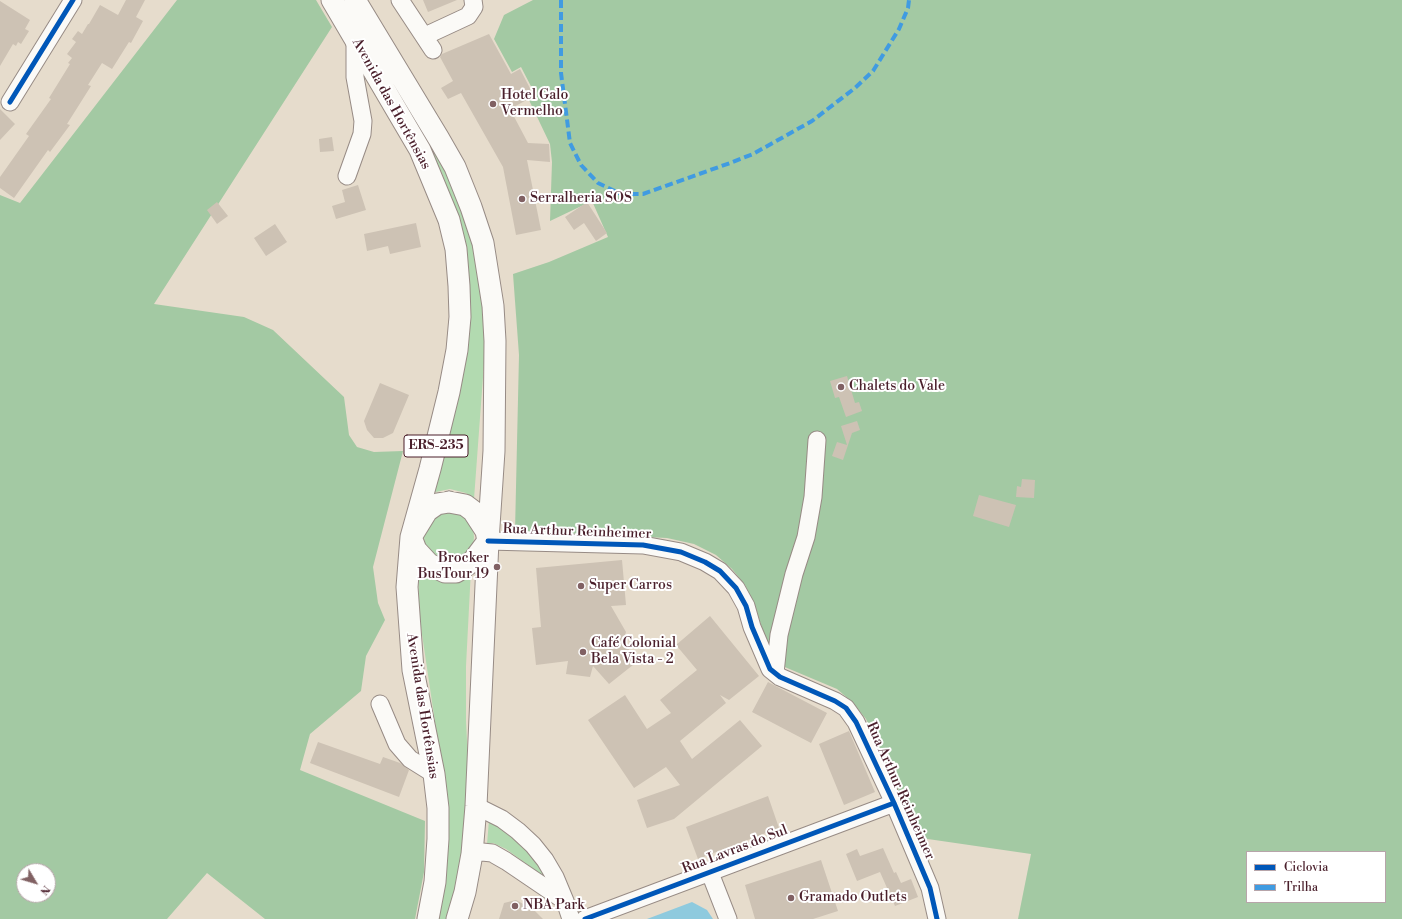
<!DOCTYPE html>
<meta charset="utf-8">
<style>
body{margin:0}
#map{position:relative;width:1402px;height:919px;overflow:hidden;background:#e6dccc;font-family:"Libre Bodoni",serif}
canvas{display:block}
.legend{position:absolute;left:1246px;top:851px;width:140px;height:52px;box-sizing:border-box;background:#fff;border:1px solid #b7a5aa;margin:0;padding:5px 7px;list-style:none;font-size:12px;color:#4a1f2b}
.legend li{display:flex;align-items:center;gap:8px;height:20px}
.legend b{width:20px;border:1px solid #b7a5aa}
.north{position:absolute;left:16px;top:863px;width:40px;height:40px;box-sizing:border-box;background:#fff;border:1px solid #b7a5aa;border-radius:50%;rotate:128deg;font-size:11px;font-weight:700;line-height:16px;text-align:center;color:#4a1f2b}
.north::after{content:'';display:block;margin:auto;width:14px;height:18px;background:#816163;clip-path:polygon(50% 0,100% 100%,50% 72%,0 100%)}
</style>
<div id="map">
<canvas width="1402" height="919"></canvas>
<ul class="legend">
<li><b style="height:5px;background:#0057b8"></b>Ciclovia</li>
<li><b style="height:5px;background:#409be1"></b>Trilha</li>
</ul>
<div class="north">N</div>
</div>
<script>
const context = document.querySelector('canvas').getContext('2d');
context.lineJoin = 'round';
function fill(path, color) {
  context.fillStyle = color;
  context.fill(path, 'evenodd');
}
function shape(rows) {
  const path = new Path2D();
  for (const r of rows) {
    if (r.length === 3) {
      path.moveTo(r[0] + r[2], r[1]);
      path.arc(r[0], r[1], r[2], 0, 2 * Math.PI);
      continue;
    }
    path.moveTo(r[0], r[1]);
    for (let i = 2; i < r.length; i += 2) path.lineTo(r[i], r[i + 1]);
  }
  return path;
}
function trace(path, color, width, dash) {
  context.strokeStyle = color;
  context.lineWidth = width;
  context.lineCap = dash ? 'butt' : 'round';
  context.setLineDash(dash || []);
  context.stroke(path);
}
function label(font, color, halo, rows, align = 'center') {
  context.font = font + ' "Libre Bodoni",serif';
  context.lineWidth = 4;
  context.setLineDash([]);
  context.textBaseline = 'middle';
  context.strokeStyle = halo;
  context.fillStyle = color;
  for (const [text, x, y, turn = 0] of rows) {
    context.save();
    context.translate(x, y);
    context.rotate((+turn || 0) * Math.PI / 180);
    context.textAlign = isNaN(turn) ? turn : align;
    if (halo) context.strokeText(text, 0, 0);
    context.fillText(text, 0, 0);
    context.restore();
  }
}
const green = shape([
 [347,9,435,147,470,225,485,318,485,350,474,499,466,493,450,489,431,493,459,384,450,195,442,173,429,148],
 [449,537,25],
 [418,563,471,569,466,666,466,721,468,761,468,817,450,919,436,919,443,776,419,614],
 [489,820,500,826,545,868,543,876,506,849,493,843,487,844]
]);
const forest = shape([
 [177,0,316,0,332,27,154,304,244,317,273,330,344,397,349,435,357,447,374,452,403,451,373,567,378,603,385,620,366,656,361,691,310,734,300,770,425,821,424,872,415,919,265,919,207,873,167,919,0,919,0,195,20,203],
 [24,871,48,871,48,895,24,895],
 [533,0,1402,0,1402,919,1018,919,1031,854,921,838,866,719,852,702,837,689,780,665,771,656,755,606,745,585,732,569,716,555,694,544,667,538,515,531,519,355,513,274,549,262,608,237,592,201,550,221,552,162,550,144,529,100,536,96,521,67,512,72,494,39,504,15],
 [1247,852,1385,852,1385,902,1247,902]
]);
const water = shape([
 [692,902,707,910,713,919,647,919]
]);
const building = shape([
 [126,0,145,0,136,17,143,21,131,43,129,42,112,69,102,63,88,85,91,86,67,124,70,125,50,152,48,150,14,198,0,188,0,177,29,136,26,134,51,99,49,98,70,64,68,63,72,58,67,54,76,42,72,39,78,31,82,34,88,24,89,24,100,5,118,15],
 [423,0,457,0,428,12],
 [0,1,30,20,25,29,29,31,21,44,18,42,16,46,13,44,0,66],
 [489,34,511,74,520,69,534,96,510,109,528,143,549,144,550,162,527,160,541,230,516,235,503,167,461,93,448,99,441,88,453,81,440,57,442,54],
 [0,109,15,124,0,140],
 [332,137,334,151,320,152,319,139],
 [358,185,366,210,336,219,332,206,345,202,342,190],
 [217,202,228,216,217,224,207,210],
 [587,202,607,233,596,241,584,223,574,230,565,217],
 [416,223,421,247,390,254,388,246,367,251,364,234],
 [275,224,287,242,266,256,254,238],
 [847,376,855,403,859,402,862,411,846,417,839,397,835,398,830,381],
 [380,383,409,395,393,433,383,438,374,438,367,430,364,421],
 [857,421,860,430,852,433,843,460,832,456,837,442,847,445,841,426],
 [1022,479,1035,480,1034,498,1016,497,1017,486,1021,487],
 [979,495,1016,505,1009,527,973,516],
 [622,560,626,605,611,606,626,632,623,642,638,661,609,684,593,666,590,677,566,674,568,661,536,665,532,628,541,627,536,568],
 [710,616,759,676,729,700,720,695,726,703,680,741,692,759,740,720,762,746,674,819,647,828,637,800,680,785,666,767,634,788,588,720,625,695,647,729,671,713,660,700,697,670,676,645],
 [768,682,827,713,811,743,752,712],
 [849,731,875,792,844,805,819,744],
 [318,742,380,764,383,757,400,763,409,770,399,797,310,763],
 [768,796,779,828,698,859,686,827],
 [883,848,894,873,896,872,901,883,911,879,918,897,895,906,880,872,857,881,846,854,857,849,860,856],
 [821,860,838,911,813,919,755,919,745,885],
 [516,900,534,910,543,919,499,919,504,903]
]);
const minor = shape([
 [400,0,433,50],
 [425,36,468,16,474,7,473,0],
 [10,102,73,0],
 [347,176,362,134,363,121,355,77,355,38],
 [488,541,643,545,681,552,705,562,720,571,736,588,746,606,752,627,770,669,780,677,835,701,846,708,856,722,894,803,930,888,937,919],
 [775,673,779,635,794,574,806,537,813,497,817,440],
 [380,704,397,744,410,759,434,774],
 [476,806,502,819,518,831,533,845,545,860,555,877,565,901,571,919],
 [472,854,482,852,492,853,506,861,565,901],
 [710,873,728,919],
 [585,919,894,803]
]);
const major = shape([
 [332,0,420,150,449,220,456,249,459,286,460,317,457,350,449,392,430,469,411,537,407,587,413,670,434,774,438,808,438,839,435,882,428,919],
 [355,0,439,139,455,167,471,207,483,243,493,306,495,341,494,451,488,541,476,806,472,854,465,892,457,919],
 [449,502,465,505,473,511,486,531,488,541,473,561,456,572,445,572,429,564,416,550,411,537,427,511,437,504,449,502]
]);
const quiet = shape([
 [561,0,561,73,570,143,581,165,598,183,621,194,643,194,730,163,753,154,812,121,855,88,873,71,899,29,908,8,909,0]
]);
const cycleway = shape([
 [10,102,73,0],
 [488,541,643,545,681,552,705,562,720,571,736,588,746,606,752,627,770,669,780,677,835,701,846,708,856,722,894,803,930,888,937,919],
 [585,919,894,803]
]);
const markers = [
 [493,104,4,"#816163"],
 [522,199,4,"#816163"],
 [841,387,4,"#816163"],
 [497,567,4,"#816163"],
 [581,586,4,"#816163"],
 [583,652,4,"#816163"],
 [791,898,4,"#816163"],
 [515,906,4,"#816163"]
];
const shields = [
 [436,446,64]
];
const shieldNames = [
 ["ERS-235",436,446]
];
const poiNames = [
 ["Hotel Galo",501,96],
 ["Vermelho",501,112],
 ["Serralheria SOS",530,199],
 ["Chalets do Vale",849,387],
 ["Brocker",489,559,"right"],
 ["BusTour 19",489,575,"right"],
 ["Super Carros",589,586],
 ["Café Colonial",591,644],
 ["Bela Vista - 2",591,660],
 ["Gramado Outlets",799,898],
 ["NBA Park",523,906]
];
const streetNames = [
 ["Avenida das Hortênsias",391,104,61],
 ["Rua Arthur Reinheimer",577,532,2],
 ["Avenida das Hortênsias",422,706,81],
 ["Rua Arthur Reinheimer",900,791,66],
 ["Rua Lavras do Sul",735,850,-21]
];
fill(green, '#b2dab0');
fill(forest, '#a3c9a3');
fill(water, '#8ecade');
fill(building, '#cdc2b4');
trace(minor, '#978b85', 19);
trace(major, '#978b85', 23);
trace(minor, '#fbfaf7', 17);
trace(major, '#fbfaf7', 21);
trace(quiet, '#409be1', 4, [8, 4]);
trace(cycleway, '#0057b8', 5);
for (const [x, y, r, color] of markers) {
  const dot = new Path2D();
  dot.arc(x, y, r, 0, 2 * Math.PI);
  context.fillStyle = color;
  context.fill(dot);
  trace(dot, '#fff', 1.5);
}
for (const [x, y, w] of shields) {
  const box = new Path2D();
  box.roundRect(x - w / 2, y - 11, w, 22, 3);
  context.fillStyle = '#fff';
  context.fill(box);
  trace(box, '#4a1f2b', 1);
}
label('bold 13px', '#4a1f2b', null, shieldNames);
label('14px', '#4a1f2b', '#fff', poiNames, 'left');
label('14px', '#4a1f2b', '#fff', streetNames);
</script>
